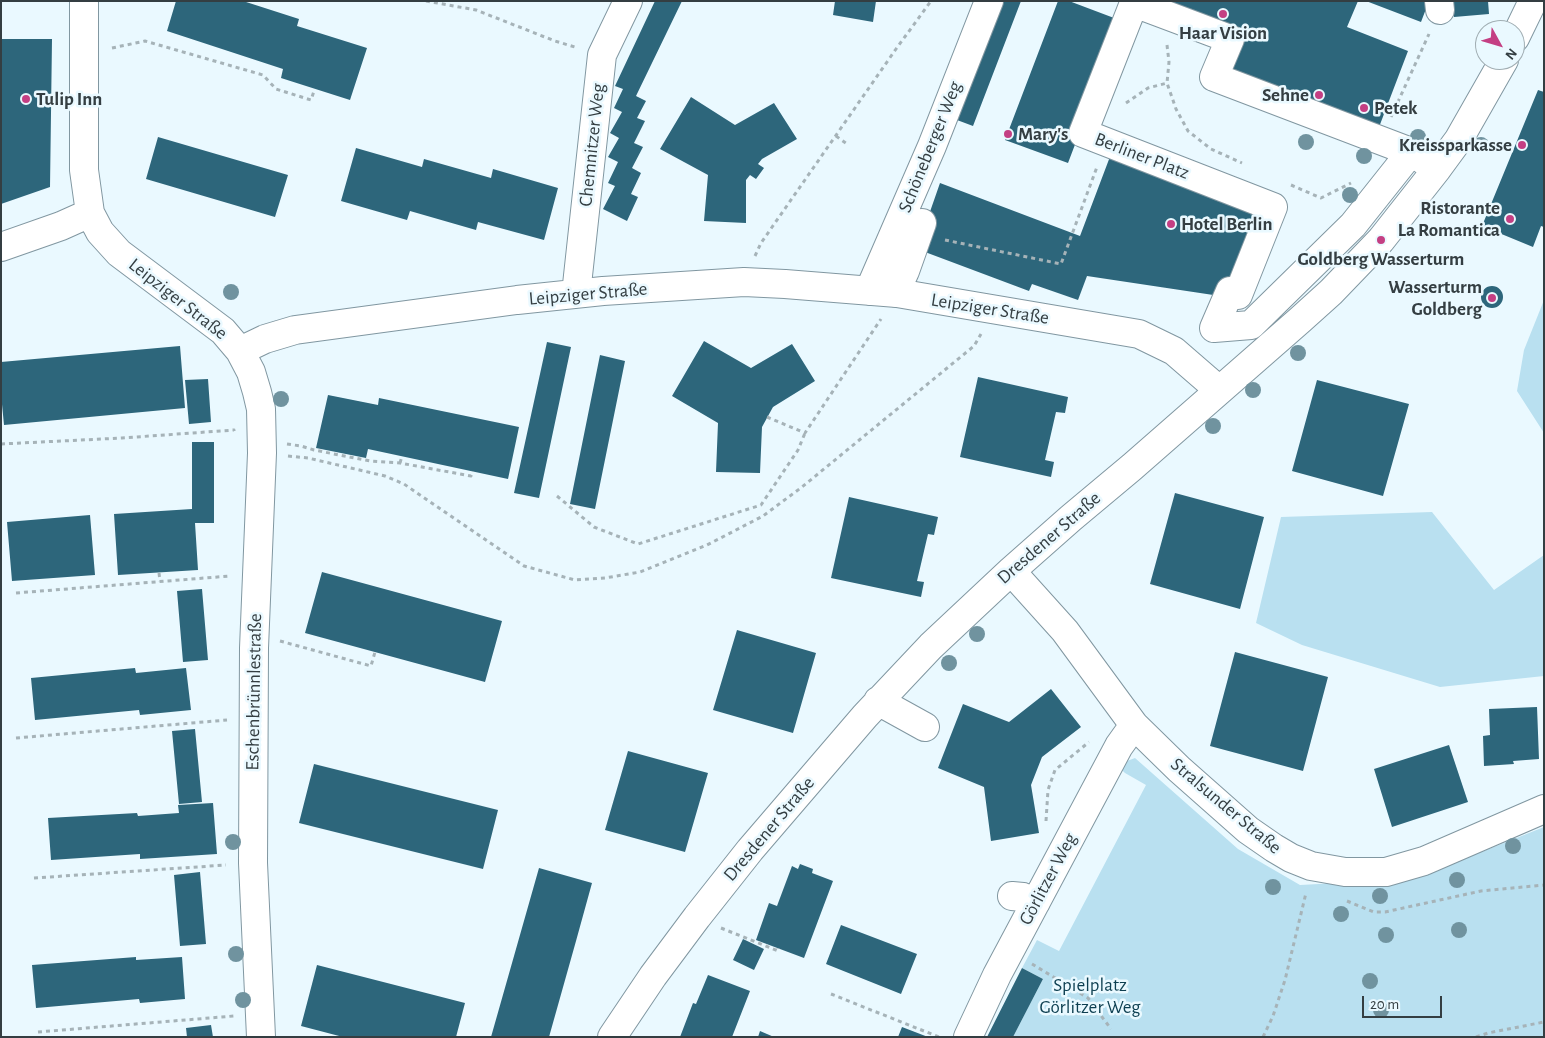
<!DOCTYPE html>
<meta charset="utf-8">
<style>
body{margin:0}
#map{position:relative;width:1545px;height:1038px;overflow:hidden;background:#eaf9ff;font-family:"Alegreya Sans",sans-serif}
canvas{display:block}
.frame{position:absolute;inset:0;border:2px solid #343e42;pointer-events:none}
.north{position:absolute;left:1475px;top:20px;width:50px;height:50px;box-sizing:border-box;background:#eaf9ff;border:1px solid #a1aeb3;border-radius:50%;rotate:129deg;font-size:14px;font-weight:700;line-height:20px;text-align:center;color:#343e42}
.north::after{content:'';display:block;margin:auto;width:18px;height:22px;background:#c43f83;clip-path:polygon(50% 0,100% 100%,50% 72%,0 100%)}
.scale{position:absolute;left:1362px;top:996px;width:80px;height:22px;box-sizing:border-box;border:2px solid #343e42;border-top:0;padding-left:6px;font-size:15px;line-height:18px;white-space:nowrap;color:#343e42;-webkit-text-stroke:4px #eaf9ff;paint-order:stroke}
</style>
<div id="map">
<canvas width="1545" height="1038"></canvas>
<div class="frame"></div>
<div class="north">N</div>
<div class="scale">20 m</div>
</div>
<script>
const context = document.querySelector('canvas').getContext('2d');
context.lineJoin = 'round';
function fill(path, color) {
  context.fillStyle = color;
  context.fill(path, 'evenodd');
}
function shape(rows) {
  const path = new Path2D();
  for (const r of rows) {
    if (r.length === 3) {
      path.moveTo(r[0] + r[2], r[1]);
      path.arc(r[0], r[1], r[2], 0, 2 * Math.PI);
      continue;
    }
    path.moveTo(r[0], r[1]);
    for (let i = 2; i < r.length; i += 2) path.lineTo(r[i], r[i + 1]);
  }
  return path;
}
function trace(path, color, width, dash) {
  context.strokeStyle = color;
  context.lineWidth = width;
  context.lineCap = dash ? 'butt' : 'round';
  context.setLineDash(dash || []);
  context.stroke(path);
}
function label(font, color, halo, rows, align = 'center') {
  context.font = font + ' "Alegreya Sans",sans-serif';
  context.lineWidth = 5;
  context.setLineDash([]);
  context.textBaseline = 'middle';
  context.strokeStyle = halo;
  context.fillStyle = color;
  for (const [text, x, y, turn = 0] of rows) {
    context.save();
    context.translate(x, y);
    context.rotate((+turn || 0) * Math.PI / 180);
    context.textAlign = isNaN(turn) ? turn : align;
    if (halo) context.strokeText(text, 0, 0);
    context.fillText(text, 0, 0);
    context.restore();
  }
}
const green = shape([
 [1544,300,1544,433,1517,391,1524,350],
 [1432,512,1494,590,1544,555,1544,676,1440,687,1302,645,1256,623,1281,517],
 [1135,758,1238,849,1300,885,1395,880,1484,851,1544,827,1544,1037,1013,1037,1043,979,1022,968,1037,940,1059,951,1146,785,1125,773,1122,770,1127,761]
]);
const building = shape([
 [176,1,243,1,299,19,297,26,367,48,350,100,281,78,283,69,167,31],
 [655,1,682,1,636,96,646,101,637,118,645,121,634,143,643,147,632,168,641,173,631,194,638,197,627,221,603,209,615,186,608,183,618,162,608,157,619,138,610,133,622,112,614,108,623,89,615,86],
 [835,1,876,1,873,22,833,15],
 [994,1,1021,1,973,126,949,117],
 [1058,1,1069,1,1122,21,1068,163,1005,140],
 [1157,1,1358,1,1347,27,1408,51,1376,135,1219,74,1236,32],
 [1366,1,1429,1,1421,22],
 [1453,1,1488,1,1489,14,1454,17],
 [1,39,52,39,50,187,1,204],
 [1538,90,1544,92,1544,227,1541,226,1533,247,1482,226],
 [691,97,735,125,774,103,797,139,762,159,758,164,764,168,756,179,750,175,746,180,746,223,704,221,708,175,660,149],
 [158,137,288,175,275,217,146,179],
 [356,148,422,167,424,159,491,178,493,169,558,188,544,240,478,222,476,230,410,211,407,220,341,201],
 [1111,154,1261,211,1236,284,1220,296,1087,276,1078,300,1032,284,1029,291,917,249,940,183,1080,236],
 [1492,297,11],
 [704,341,751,368,792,344,815,381,773,407,762,427,760,473,716,472,718,423,672,396],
 [547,342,571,347,539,498,514,493],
 [180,346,185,408,4,425,1,394,1,362],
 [600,355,625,361,595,509,570,504],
 [978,377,1068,397,1065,413,1056,412,1045,460,1054,462,1051,477,960,457],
 [208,379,211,422,189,424,185,380],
 [1317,380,1409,404,1383,496,1292,471],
 [328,395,378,405,379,398,519,427,508,479,368,449,366,458,316,448],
 [192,442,214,442,214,523,195,523,198,570,118,575,114,514,192,509],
 [1175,493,1264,517,1240,609,1150,584],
 [849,497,938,517,934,535,928,534,917,581,924,582,921,597,831,578],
 [90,515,95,575,12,581,7,522],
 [322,572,502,621,485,682,305,633],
 [202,589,208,660,183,662,177,591],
 [737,630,816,653,793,733,713,710],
 [1235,652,1328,677,1303,771,1210,746],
 [135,668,136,673,186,668,191,710,140,715,139,710,35,720,31,678],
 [1051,689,1081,727,1042,757,1031,785,1039,833,991,841,984,787,938,768,963,704,1009,722],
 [1537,707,1539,759,1513,761,1514,764,1484,766,1483,736,1490,735,1489,709],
 [195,729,202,802,179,804,172,731],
 [1449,745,1468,802,1392,827,1374,769],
 [628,751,708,773,685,852,605,830],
 [314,764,498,810,483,869,299,823],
 [213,803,217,854,140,859,140,854,51,860,48,818,137,813,138,816,179,813,178,805],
 [800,864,813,869,812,873,833,881,804,958,756,940,769,903,777,906,792,866,798,869],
 [539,868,592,883,576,941,549,1037,491,1037],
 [200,872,206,944,180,946,174,875],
 [841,925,917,954,901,994,826,964],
 [743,939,764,949,754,970,733,960],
 [136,957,136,960,182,957,185,999,140,1003,139,999,36,1008,32,965],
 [317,965,465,1003,456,1037,343,1037,301,1026],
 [1022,968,1043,979,1013,1037,987,1037],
 [708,975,750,991,732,1037,680,1037,693,1003,696,1004],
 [211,1025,213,1037,187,1037,186,1028],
 [902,1027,928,1037,898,1037],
 [760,1031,774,1037,758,1037]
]);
const path = shape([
 [426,1,476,10,555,41,578,48],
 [1167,45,1169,62,1167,83,1176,109,1188,131,1211,149,1242,163],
 [112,48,145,41,263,75,276,89,311,100,314,91],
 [1126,103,1148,88,1167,83],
 [1391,117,1429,34],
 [836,136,847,144],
 [1291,185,1321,198,1351,183],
 [945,240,1061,264,1097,167],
 [755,256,761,243,896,49,931,1],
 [767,417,805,433,881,319],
 [1,444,122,438,234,430,234,431],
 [287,444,301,446,314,450,370,461,400,463,471,476,472,471],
 [288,456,308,458,385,476,404,484,524,566,575,580,605,578,640,572,707,545,763,516,802,487,974,346,981,334],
 [400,463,402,456],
 [557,496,594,527,638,544,761,505,798,450,805,433],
 [159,573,160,581],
 [16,593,230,576],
 [280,641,371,666,375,652],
 [16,738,227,720],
 [1046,821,1048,790,1055,770,1089,742],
 [34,878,226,865],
 [1347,901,1374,912,1385,912,1481,891,1544,885],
 [721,928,778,951,778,948],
 [1032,964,1088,998,1111,1029],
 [831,994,939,1037],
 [38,1032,234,1016],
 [1263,1037,1273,1016,1285,980,1306,893],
 [1476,1037,1488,1033,1544,1022]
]);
const minor = shape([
 [84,1,84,170,90,213,100,232,119,253,223,331,240,351,251,372,257,392,261,409,262,453,254,648,253,863,261,1037],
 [1439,1,1440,10],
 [1515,38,1533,1],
 [1411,152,1353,225,1251,325,1214,328,1230,291,1238,295,1273,207,1083,133,1134,3,1230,39,1214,77,1411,152,1437,169],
 [1,247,61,226,90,213],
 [869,291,932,146,989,1],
 [895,293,905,271,922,223],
 [576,294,602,55,628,1],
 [240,351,265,339,295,330,517,300,603,291,744,282,785,284,897,293,1139,334,1174,351,1219,390],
 [1011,571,1065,631,1134,725,1179,769,1248,830,1274,848,1291,858,1311,866,1345,872,1386,872,1424,861,1544,809],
 [878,701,925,727],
 [1012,896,1023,897,1036,902],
 [612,1037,653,976,697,917,750,850,865,716,931,646,1011,571,1071,518,1132,467,1300,320,1331,292,1381,240,1437,169,1459,139,1504,60],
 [968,1037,997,975,1119,746,1134,725]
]);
const trees = [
 [1418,137],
 [1306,142],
 [1481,145],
 [1364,156],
 [1350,195],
 [231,292],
 [1298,353],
 [1253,390],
 [281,399],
 [1213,426],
 [977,634],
 [949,663],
 [233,842],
 [1513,846],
 [1457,880],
 [1273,887],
 [1380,896],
 [1341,914],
 [1459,930],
 [1386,935],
 [236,954],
 [1370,981],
 [243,1000],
 [1381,1010]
];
const markers = [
 [1223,14,5,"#c43f83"],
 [1319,95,5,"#c43f83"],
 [26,99,5,"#c43f83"],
 [1364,108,5,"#c43f83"],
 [1008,134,5,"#c43f83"],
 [1522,145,5,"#c43f83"],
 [1510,219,5,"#c43f83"],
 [1171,224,5,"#c43f83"],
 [1381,240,5,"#c43f83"],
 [1492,298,5,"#c43f83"]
];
const poiNames = [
 ["Haar Vision",1223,33,"center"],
 ["Sehne",1309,95],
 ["Tulip Inn",36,99,"left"],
 ["Petek",1374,108,"left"],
 ["Mary's",1018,134,"left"],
 ["Kreissparkasse",1512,145],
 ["Ristorante",1500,208],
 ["La Romantica",1500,230],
 ["Hotel Berlin",1181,224,"left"],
 ["Goldberg Wasserturm",1381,259,"center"],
 ["Wasserturm",1482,287],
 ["Goldberg",1482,309]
];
const streetNames = [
 ["Chemnitzer Weg",592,145,-84],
 ["Schöneberger Weg",930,147,-68],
 ["Berliner Platz",1142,156,21],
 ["Leipziger Straße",588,294,-5],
 ["Leipziger Straße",178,299,38],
 ["Leipziger Straße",990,309,9],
 ["Dresdener Straße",1049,538,-41],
 ["Eschenbrünnlestraße",254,692,-89],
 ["Stralsunder Straße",1226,806,40],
 ["Dresdener Straße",769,829,-50],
 ["Görlitzer Weg",1048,879,-62]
];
const parkNames = [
 ["Spielplatz",1090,985],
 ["Görlitzer Weg",1090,1007]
];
fill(green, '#b9e0f0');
fill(building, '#2d667b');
trace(minor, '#8197a1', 30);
trace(path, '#a6b3b8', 3, [4, 4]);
trace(minor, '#fff', 28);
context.fillStyle = '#70939f';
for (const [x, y] of trees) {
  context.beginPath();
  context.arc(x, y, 8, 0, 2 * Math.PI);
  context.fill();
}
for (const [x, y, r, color] of markers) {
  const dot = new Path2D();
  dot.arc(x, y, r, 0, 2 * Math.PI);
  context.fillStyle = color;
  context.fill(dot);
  trace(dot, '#eaf9ff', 2);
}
label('bold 19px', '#343e42', '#eaf9ff', poiNames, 'right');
label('19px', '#343e42', '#eaf9ff', streetNames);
label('19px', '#0d3f51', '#eaf9ff', parkNames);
</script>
